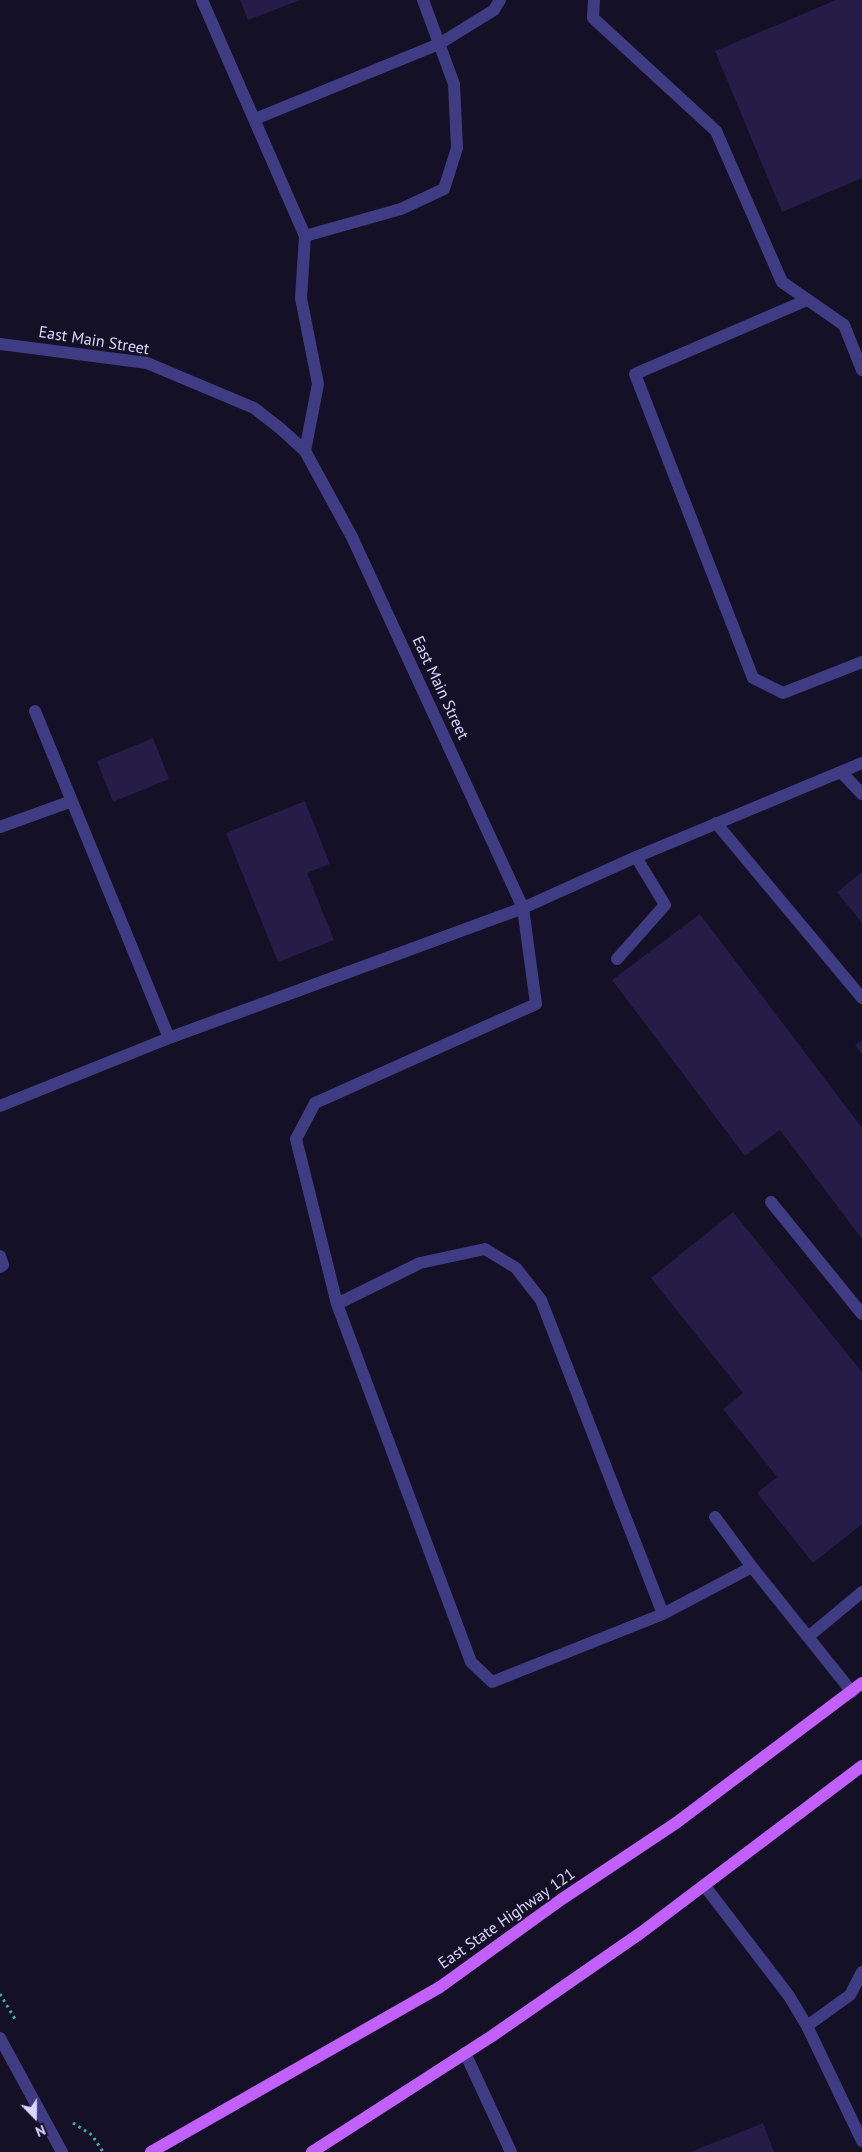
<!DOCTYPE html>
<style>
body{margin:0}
#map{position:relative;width:862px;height:2152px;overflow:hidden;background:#141026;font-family:"PT Sans",sans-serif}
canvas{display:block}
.north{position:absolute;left:10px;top:2092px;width:50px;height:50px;-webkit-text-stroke:4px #141026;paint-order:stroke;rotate:158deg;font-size:14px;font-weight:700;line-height:20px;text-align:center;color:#dbd6fe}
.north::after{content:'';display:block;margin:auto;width:18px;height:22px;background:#dbd6fe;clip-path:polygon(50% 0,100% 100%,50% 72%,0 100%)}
</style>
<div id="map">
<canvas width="862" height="2152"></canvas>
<div class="north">N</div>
</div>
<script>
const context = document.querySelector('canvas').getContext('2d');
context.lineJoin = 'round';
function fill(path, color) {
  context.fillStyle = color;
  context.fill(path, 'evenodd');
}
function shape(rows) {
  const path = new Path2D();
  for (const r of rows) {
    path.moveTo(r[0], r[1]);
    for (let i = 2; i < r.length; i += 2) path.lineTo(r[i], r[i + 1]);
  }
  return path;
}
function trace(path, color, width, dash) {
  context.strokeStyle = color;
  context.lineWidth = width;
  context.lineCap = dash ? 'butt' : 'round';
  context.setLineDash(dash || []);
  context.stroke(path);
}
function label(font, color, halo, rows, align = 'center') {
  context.font = font + ' "PT Sans",sans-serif';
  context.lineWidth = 4;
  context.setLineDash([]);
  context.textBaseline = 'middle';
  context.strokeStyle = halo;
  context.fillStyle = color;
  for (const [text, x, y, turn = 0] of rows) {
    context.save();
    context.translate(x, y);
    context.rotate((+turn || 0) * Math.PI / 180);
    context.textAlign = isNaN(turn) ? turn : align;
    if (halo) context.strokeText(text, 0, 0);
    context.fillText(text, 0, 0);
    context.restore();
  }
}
const building = shape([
 [240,0,300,0,248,20],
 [836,0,862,0,862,178,782,212,715,51],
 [153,738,169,779,113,802,97,761],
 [305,801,330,864,307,873,334,940,278,962,226,833],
 [862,872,862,923,837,892],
 [700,914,862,1128,862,1239,780,1130,745,1156,612,980],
 [862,1040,862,1054,855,1045],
 [733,1212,862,1372,862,1524,813,1563,757,1493,777,1477,723,1409,743,1393,651,1278],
 [763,2123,774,2152,690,2152]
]);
const path = shape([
 [0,1994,15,2019],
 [73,2123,92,2135,103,2152]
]);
const minor = shape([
 [202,0,305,236,301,298,318,384,305,451],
 [594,0,593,18,716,131,782,282,844,325,862,370],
 [255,119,439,44,494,10,500,0],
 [305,236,401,209,444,189,457,148,454,84,423,0],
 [807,300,635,374,753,678,783,693,862,662],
 [0,344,147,363,254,408,281,429,305,451,352,537,523,908,636,857,862,763],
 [35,711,169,1038],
 [841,772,862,794],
 [716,823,862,998],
 [0,827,72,801],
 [617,959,665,905,636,857],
 [0,1106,169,1038,523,908,536,1004,315,1103,296,1139,337,1304,471,1662,492,1682,663,1614,752,1567],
 [771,1202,862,1314],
 [0,1256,3,1265,0,1267],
 [337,1304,420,1263,485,1249,516,1268,541,1300,663,1614],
 [715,1517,752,1567,852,1692],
 [808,1637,862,1592],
 [704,1885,789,1996,807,2026,862,2141],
 [807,2026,850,1995,862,1972],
 [0,2038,62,2152],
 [465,2053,511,2152]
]);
const major = shape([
 [151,2152,440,1987,562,1899,676,1823,862,1683],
 [312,2152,492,2036,642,1932,862,1766]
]);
const streetNames = [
 ["East Main Street",94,341,9],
 ["East Main Street",440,688,65],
 ["East State Highway 121",507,1919,-35]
];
fill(building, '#251c47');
trace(path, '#32b6ae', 3, [2.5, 4]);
trace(minor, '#3f3c84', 12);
trace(major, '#c260fc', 12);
label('16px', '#dbd6fe', '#141026', streetNames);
</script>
